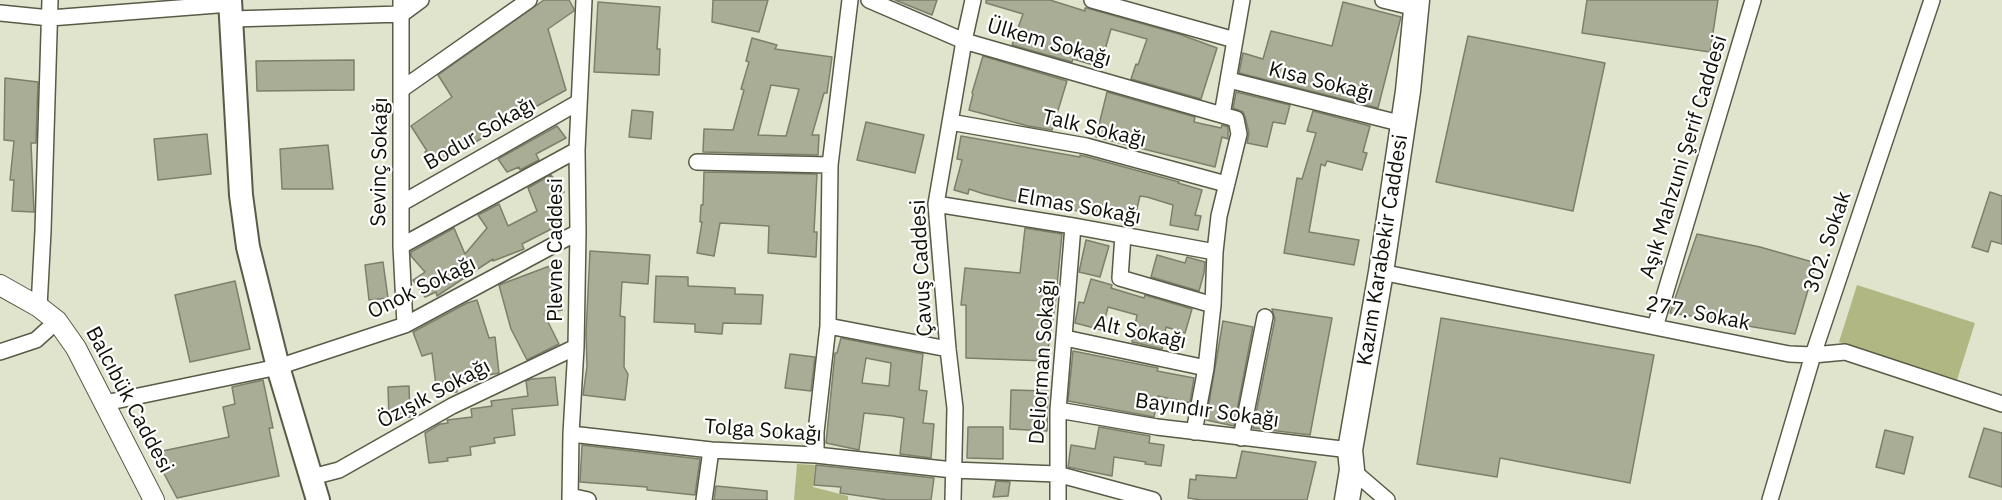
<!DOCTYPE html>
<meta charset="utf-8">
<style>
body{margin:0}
canvas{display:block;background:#e1e4cc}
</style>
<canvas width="2002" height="500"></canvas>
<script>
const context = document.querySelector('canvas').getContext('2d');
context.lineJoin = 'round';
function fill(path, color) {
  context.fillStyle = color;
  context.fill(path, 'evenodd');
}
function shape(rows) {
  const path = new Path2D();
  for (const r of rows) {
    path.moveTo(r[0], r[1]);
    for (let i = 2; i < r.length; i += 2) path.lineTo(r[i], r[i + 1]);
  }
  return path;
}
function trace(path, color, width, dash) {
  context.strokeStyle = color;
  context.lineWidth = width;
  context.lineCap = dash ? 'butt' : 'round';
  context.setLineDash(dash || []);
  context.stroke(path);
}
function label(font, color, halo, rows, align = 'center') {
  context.font = font + ' "IBM Plex Sans",sans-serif';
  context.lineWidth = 4.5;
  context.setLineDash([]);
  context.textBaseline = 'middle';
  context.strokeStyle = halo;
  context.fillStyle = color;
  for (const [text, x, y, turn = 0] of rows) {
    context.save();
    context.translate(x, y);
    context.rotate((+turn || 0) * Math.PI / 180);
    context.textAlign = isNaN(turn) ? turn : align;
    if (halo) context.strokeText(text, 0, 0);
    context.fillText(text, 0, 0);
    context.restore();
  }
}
const green = shape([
 [1857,285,1975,323,1957,380,1839,342],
 [797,464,815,465,813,487,848,496,848,500,794,500]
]);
const building = shape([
 [544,0,569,0,574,9,574,11,548,29,566,90,528,111,525,106,489,125,493,132,433,166,425,152,427,151,411,126,452,97,438,75,544,0],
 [713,0,768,0,759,32,712,22,713,0],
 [895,0,937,0,932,15,895,0],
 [986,0,1050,0,1085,11,1085,8,1087,8,1179,34,1217,48,1201,99,1131,79,1136,64,1138,65,1147,39,1111,29,1100,67,1073,59,1072,62,1012,45,1023,14,986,3,986,0],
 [1587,0,1718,0,1710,52,1582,33,1587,0],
 [598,2,660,7,657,49,660,49,659,75,594,72,598,2],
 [1343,2,1401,17,1378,108,1239,73,1243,53,1263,59,1271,31,1332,46,1343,2],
 [1468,36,1605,63,1573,211,1436,182,1468,36],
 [752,38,777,45,775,49,832,57,827,93,824,93,812,135,819,135,818,155,703,152,704,129,733,130,744,90,741,89,749,62,746,61,752,38],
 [771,85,799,89,786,136,758,135,771,85],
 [983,56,1067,81,1052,130,1028,126,969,110,973,94,972,93,983,56],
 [354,60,354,90,257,91,256,61,354,60],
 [5,78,38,82,36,143,31,143,34,212,12,211,14,180,10,180,14,141,4,140,5,78],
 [1107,92,1195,117,1194,122,1221,128,1222,125,1228,127,1228,139,1222,137,1215,167,1096,137,1107,92],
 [1236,92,1290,105,1285,124,1273,122,1267,147,1247,143,1249,133,1245,117,1243,112,1233,108,1236,92],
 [632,110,653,112,651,139,629,137,632,110],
 [1313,111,1370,126,1363,152,1367,153,1362,170,1327,161,1325,166,1321,164,1309,232,1359,240,1354,265,1284,253,1297,178,1302,179,1316,133,1307,131,1313,111],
 [866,122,924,135,915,173,857,160,866,122],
 [557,126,566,138,536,154,539,160,520,170,519,167,507,172,498,159,557,126],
 [207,134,211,174,158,180,154,139,207,134],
 [961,136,1080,157,1080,155,1084,156,1179,182,1178,183,1202,190,1195,215,1201,216,1198,230,1170,225,1173,205,1147,197,1140,196,1134,221,1106,214,1105,218,1023,197,1022,203,984,194,969,189,968,194,954,190,962,160,957,159,961,136],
 [328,145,333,189,282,189,280,149,328,145],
 [704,172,817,174,814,232,817,232,816,257,768,253,769,226,720,223,714,256,697,253,702,222,700,222,701,205,703,205,704,172],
 [551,175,564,192,560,194,561,224,522,244,524,249,493,261,493,259,437,296,436,292,425,297,413,280,425,272,411,256,411,252,454,228,465,254,487,228,478,215,499,204,508,226,537,211,528,188,551,175],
 [1990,192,2002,196,2002,244,1991,241,1988,252,1972,247,1990,192],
 [1025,228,1062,234,1055,306,1046,361,966,358,966,305,961,305,965,268,1020,273,1025,228],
 [1697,234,1760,247,1816,263,1795,334,1742,325,1742,323,1670,313,1697,234],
 [1086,240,1109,246,1100,277,1079,272,1086,240],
 [590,251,650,255,648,284,622,282,620,316,625,317,624,367,628,374,625,400,583,395,587,366,586,333,590,251],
 [1157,255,1185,263,1187,257,1205,262,1204,273,1199,291,1151,277,1157,255],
 [383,262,388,298,369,300,365,265,383,262],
 [555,264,562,310,544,314,559,344,527,360,511,329,499,285,555,264],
 [656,276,688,277,688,286,735,288,735,294,763,295,761,324,723,323,722,334,695,332,695,324,654,322,656,276],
 [1091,279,1112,285,1111,288,1144,298,1145,295,1192,309,1185,333,1166,327,1162,349,1132,342,1137,315,1108,307,1102,330,1075,323,1079,302,1084,303,1091,279],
 [235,281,250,349,190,362,175,295,235,281],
 [477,300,489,338,495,337,499,373,478,377,479,381,456,384,457,392,437,394,432,353,422,356,413,332,467,303,477,300],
 [1272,309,1332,318,1310,435,1253,428,1275,319,1272,309],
 [1441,318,1654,355,1630,483,1500,458,1497,477,1417,464,1441,318],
 [1223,321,1253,327,1234,426,1206,420,1223,321],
 [841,338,923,354,919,390,927,391,923,423,934,424,931,458,900,454,904,418,893,416,864,413,859,450,826,443,835,353,837,353,841,338],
 [866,358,891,363,889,386,862,383,866,358],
 [1073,351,1158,368,1157,371,1194,378,1190,403,1158,396,1154,417,1068,401,1073,351],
 [790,354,815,357,811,391,785,388,790,354],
 [555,377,558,405,512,409,515,435,494,438,495,443,470,447,471,455,447,458,448,461,429,463,425,433,440,424,448,423,447,420,472,417,471,409,492,406,491,401,528,396,526,381,532,379,555,377],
 [263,380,273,428,269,428,279,476,177,498,153,453,229,437,223,407,235,404,232,387,263,380],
 [409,386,410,417,389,418,388,387,409,386],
 [1011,390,1048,391,1047,431,1010,429,1011,390],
 [968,427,1003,427,1003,459,967,458,968,427],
 [1099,427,1150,436,1149,443,1164,445,1161,466,1145,464,1146,462,1114,457,1112,476,1068,467,1071,445,1095,449,1099,427],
 [1984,428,2002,433,2002,487,1969,477,1984,428],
 [1885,430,1913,437,1904,474,1876,467,1885,430],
 [582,445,700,459,695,495,647,490,647,487,580,482,582,445],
 [1242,451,1316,462,1307,500,1201,500,1188,498,1190,479,1196,480,1196,475,1236,478,1242,451],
 [816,465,934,478,931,500,888,500,840,493,841,487,814,485,816,465],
 [996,481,1010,482,1008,496,993,497,996,481],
 [716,486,767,491,767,500,714,500,716,486]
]);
const minor = shape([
 [401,0,401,246,405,325],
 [869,0,964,41,1236,119,1239,134,1219,216,1215,252,1213,305,1206,368,1194,432],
 [1092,0,1235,40],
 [1383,0,1416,8],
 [0,13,50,18,230,4],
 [232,19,402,14,421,0],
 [1229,80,1403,124],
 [402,89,529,0],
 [1222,115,1242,0],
 [950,122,1086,146,1226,184],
 [697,162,830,165],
 [402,203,579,102],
 [936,204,1073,226,1215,252],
 [1123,235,1120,278,1213,305],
 [401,246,577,150],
 [1381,272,1789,354,1813,355,1845,352,2002,404],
 [39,307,43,231,50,0],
 [828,326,948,349],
 [1655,327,1753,0],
 [1065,338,1206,368],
 [0,352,36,340,57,321],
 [105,403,278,367,405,325,578,232],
 [1058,410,1157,427,1350,450],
 [571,434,711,450,816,455,953,470,1057,474,1153,500],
 [1241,438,1265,317],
 [816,455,816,432,828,326,830,165,850,0],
 [1352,470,1387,500],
 [312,477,339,470,452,406,576,347],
 [570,496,588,500],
 [570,500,571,434,576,347,578,232,577,150,584,0],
 [704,500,711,450],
 [953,500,955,408,948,349,936,204,964,41,973,0],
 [1058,500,1058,410,1073,226],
 [1770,500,1813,355,1932,0]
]);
const tertiary = shape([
 [0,285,39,307,57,321,76,348,154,500]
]);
const secondary = shape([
 [230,0,241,195,248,247,278,367,318,500]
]);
const primary = shape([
 [1347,500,1352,470,1350,450,1381,272,1408,91,1417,0]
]);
const streetNames = [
 ["Ülkem Sokağı",1049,43,16],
 ["Kısa Sokağı",1321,82,14],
 ["Talk Sokağı",1094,129,13],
 ["Bodur Sokağı",480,134,-30],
 ["Aşık Mahzuni Şerif Caddesi",1684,157,-73],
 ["Sevinç Sokağı",380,162,-89],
 ["Elmas Sokağı",1079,207,10],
 ["302. Sokak",1828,242,-71],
 ["Plevne Caddesi",556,250,-90],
 ["Kazım Karabekir Caddesi",1383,250,-81],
 ["Çavuş Caddesi",922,268,-93],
 ["Onok Sokağı",422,288,-26],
 ["277. Sokak",1698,314,11],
 ["Alt Sokağı",1140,333,12],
 ["Deliorman Sokağı",1043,362,-86],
 ["Özışık Sokağı",434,394,-28],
 ["Balcıbük Caddesi",129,400,62],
 ["Bayındır Sokağı",1207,411,8],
 ["Tolga Sokağı",763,431,4]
];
fill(green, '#b1b782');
fill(building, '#a9ad96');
trace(building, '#7c7f6a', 1.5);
trace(minor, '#585b46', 18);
trace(tertiary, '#585b46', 22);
trace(secondary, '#585b46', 26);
trace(primary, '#585b46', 27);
trace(minor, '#fff', 15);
trace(tertiary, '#fff', 20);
trace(secondary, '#fff', 22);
trace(primary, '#fff', 24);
label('21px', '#0f1008', '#fff', streetNames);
</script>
